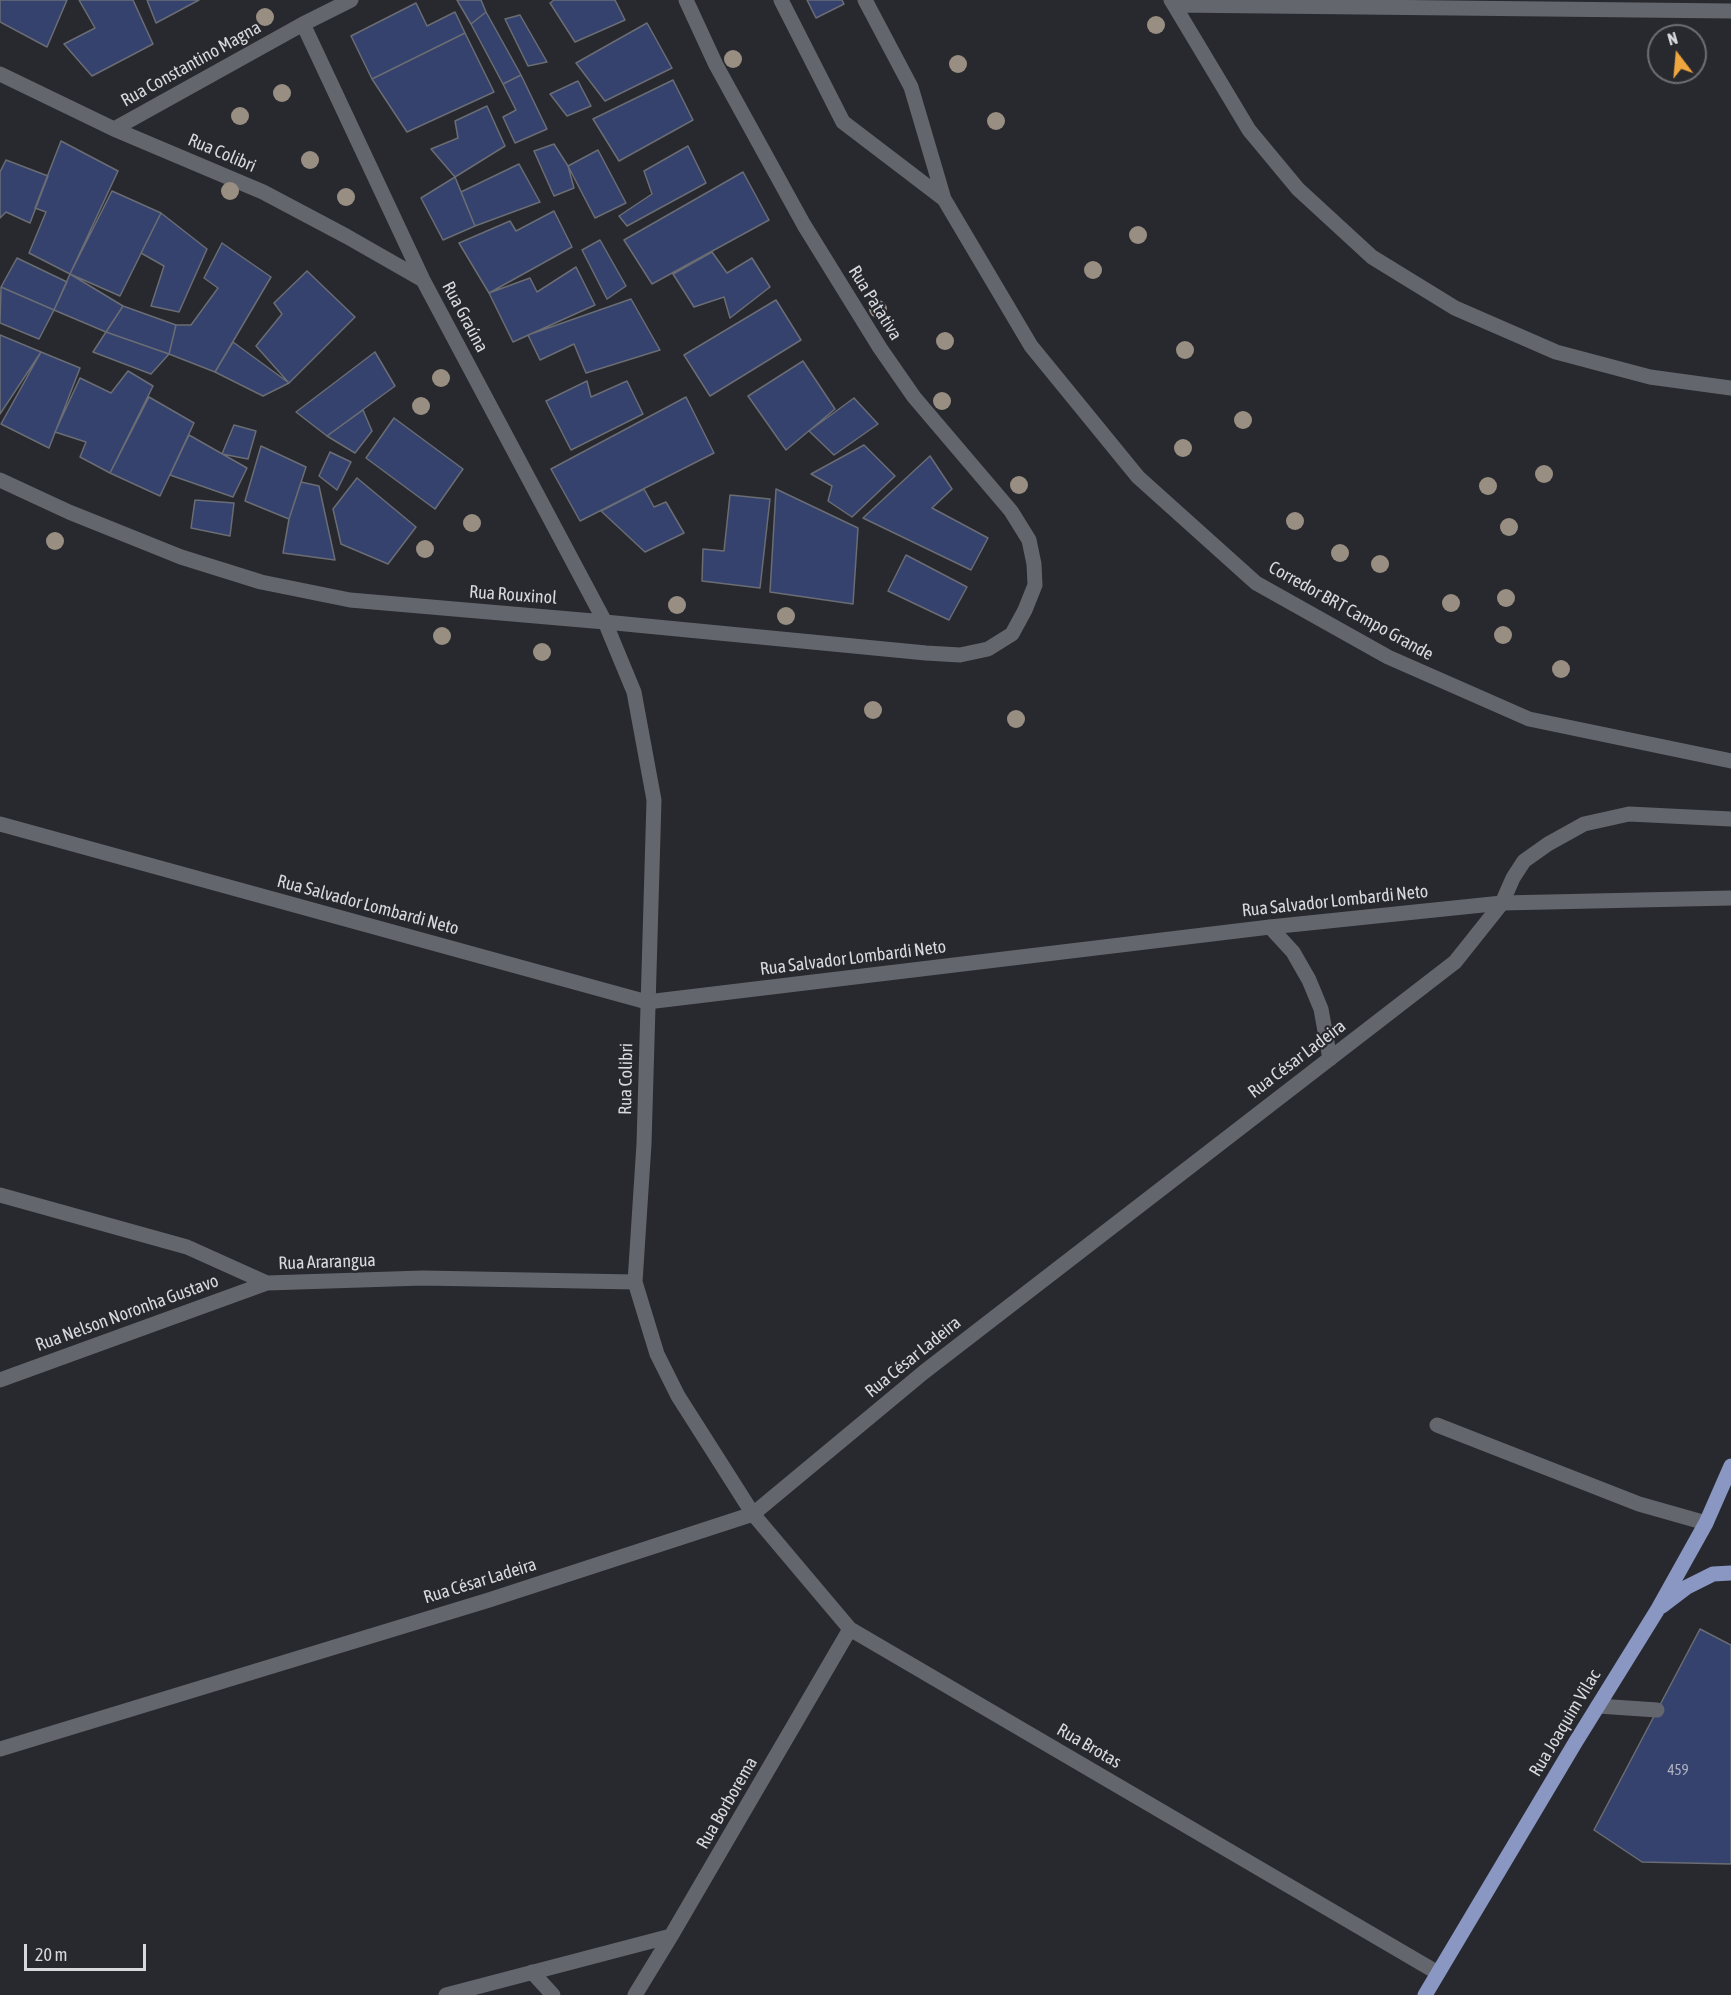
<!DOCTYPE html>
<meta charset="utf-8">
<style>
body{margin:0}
#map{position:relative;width:1731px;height:1995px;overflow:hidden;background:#27292f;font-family:"Asap Condensed",sans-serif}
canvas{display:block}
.north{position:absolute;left:1647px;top:24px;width:60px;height:60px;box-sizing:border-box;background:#27292f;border:2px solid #6e6f75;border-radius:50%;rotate:344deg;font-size:16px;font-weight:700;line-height:24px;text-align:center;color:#d8d9dd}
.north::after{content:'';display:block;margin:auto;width:21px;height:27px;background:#f0a63e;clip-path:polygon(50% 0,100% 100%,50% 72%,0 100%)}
.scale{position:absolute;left:24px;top:1944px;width:122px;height:27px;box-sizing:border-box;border:3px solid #d8d9dd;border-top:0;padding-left:8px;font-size:18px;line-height:21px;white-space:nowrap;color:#d8d9dd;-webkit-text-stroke:4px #27292f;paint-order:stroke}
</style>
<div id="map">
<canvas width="1731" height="1995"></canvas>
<div class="north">N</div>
<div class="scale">20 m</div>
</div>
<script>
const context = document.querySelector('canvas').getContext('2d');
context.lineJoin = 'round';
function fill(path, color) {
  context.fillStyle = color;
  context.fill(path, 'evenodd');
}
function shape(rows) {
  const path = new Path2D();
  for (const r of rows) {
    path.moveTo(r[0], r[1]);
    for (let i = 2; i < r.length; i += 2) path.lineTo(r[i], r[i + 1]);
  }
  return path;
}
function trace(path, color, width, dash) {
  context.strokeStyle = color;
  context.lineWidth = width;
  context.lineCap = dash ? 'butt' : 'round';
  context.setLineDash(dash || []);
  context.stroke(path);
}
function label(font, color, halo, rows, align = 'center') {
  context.font = font + ' "Asap Condensed",sans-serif';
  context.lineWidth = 4.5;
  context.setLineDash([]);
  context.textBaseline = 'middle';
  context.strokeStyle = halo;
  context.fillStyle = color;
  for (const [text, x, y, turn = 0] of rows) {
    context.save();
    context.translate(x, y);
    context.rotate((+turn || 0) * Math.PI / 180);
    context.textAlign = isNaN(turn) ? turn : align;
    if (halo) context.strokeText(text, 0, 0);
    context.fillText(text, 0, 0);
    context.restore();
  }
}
const building = shape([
 [0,0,67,0,47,47,0,22,0,0],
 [79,0,133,0,153,44,92,76,64,44,95,28,79,0],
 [147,0,199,0,156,23,147,0],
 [457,0,481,0,486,12,471,24,457,0],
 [554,0,615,0,625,20,575,42,550,3,554,0],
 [807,0,842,0,844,4,816,18,807,0],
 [416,3,427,26,455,12,465,33,372,79,351,36,416,3],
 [486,12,521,75,503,84,471,24,486,12],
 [520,15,547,62,528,66,505,19,520,15],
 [647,23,672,68,605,101,576,63,647,23],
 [465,33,494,92,407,132,372,79,465,33],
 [521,75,547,129,515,143,503,117,516,110,503,84,521,75],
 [673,80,693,120,619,161,593,119,673,80],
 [578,81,591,106,567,116,550,94,578,81],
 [487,106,505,146,455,177,431,149,458,138,455,121,487,106],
 [61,141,118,171,70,274,29,253,46,212,35,208,61,141],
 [554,144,568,166,574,188,554,196,534,151,554,144],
 [688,146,706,183,627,226,619,216,652,194,644,171,688,146],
 [598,150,626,203,595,218,568,166,598,150],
 [6,160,48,176,30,223,6,212,0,218,0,172,6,160],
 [519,164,540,202,475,226,461,192,519,164],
 [743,172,769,220,652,284,624,240,743,172],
 [455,177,475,226,443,240,421,198,455,177],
 [112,191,161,213,120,296,70,274,112,191],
 [554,211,572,247,489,293,459,243,510,221,516,231,554,211],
 [161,213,207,249,179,312,151,306,164,266,141,253,161,213],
 [600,240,626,286,607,299,582,250,600,240],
 [222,243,271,277,215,372,169,354,176,325,191,325,218,288,204,278,222,243],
 [712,252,727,273,752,258,770,287,730,318,724,297,694,307,673,274,712,252],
 [17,258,67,282,54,310,1,287,17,258],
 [576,267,595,305,513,342,489,293,530,278,537,292,576,267],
 [307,271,355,317,289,383,256,346,282,314,274,303,307,271],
 [70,274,123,306,106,332,54,310,70,274],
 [1,287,54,310,39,339,0,323,1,287],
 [631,299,660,350,586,373,574,344,540,360,528,335,631,299],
 [776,300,801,340,710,396,684,355,776,300],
 [123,306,176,325,169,354,106,332,123,306],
 [106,332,169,354,151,374,93,352,106,332],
 [0,335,41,352,0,414,0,335],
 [233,342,289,383,263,396,215,372,233,342],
 [41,352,80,368,49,448,1,424,41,352],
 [375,352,395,386,327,436,296,412,375,352],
 [803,361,835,409,786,450,748,396,803,361],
 [128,371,153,386,110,473,80,457,86,442,55,432,80,378,111,393,128,371],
 [587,381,591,397,627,381,643,414,571,450,546,401,587,381],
 [149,397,194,423,160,496,110,473,149,397],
 [686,397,714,453,580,521,551,469,686,397],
 [854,398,878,424,834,455,809,431,854,398],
 [363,410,372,431,355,453,327,436,363,410],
 [394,418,463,469,435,509,366,458,394,418],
 [234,425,256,431,248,459,222,454,234,425],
 [189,435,247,468,233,497,170,475,189,435],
 [864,445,895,476,852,517,828,501,832,486,811,474,864,445],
 [261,446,306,467,289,519,245,501,261,446],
 [330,452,351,462,337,490,319,476,330,452],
 [930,456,952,489,932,508,988,538,971,570,863,518,930,456],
 [357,478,416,527,388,564,341,544,333,509,357,478],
 [301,482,319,486,335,560,283,553,289,519,301,482],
 [644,489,654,507,666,502,684,533,645,552,601,511,644,489],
 [776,489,858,528,853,604,770,592,776,489],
 [730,495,770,499,760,588,702,581,703,549,724,551,730,495],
 [195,500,234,503,230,536,191,528,195,500],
 [906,555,967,587,949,620,888,591,906,555],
 [1700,1629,1731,1645,1731,1864,1642,1862,1594,1830,1700,1629]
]);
const service = shape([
 [781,0,843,122,944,199],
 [865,0,911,87,944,199,1031,346,1138,477,1256,583,1388,657,1529,719,1731,761],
 [1437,1425,1639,1504,1706,1523],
 [1598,1706,1657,1710]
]);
const minor = shape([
 [1171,0,1249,130,1298,189,1372,257,1455,308,1556,352,1650,377,1731,388],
 [1174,5,1731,11],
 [303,24,423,280,605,622,634,692,654,800,644,1144,635,1282,657,1354,678,1396,753,1514,850,1629,1438,1973],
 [0,74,114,129,263,192,346,236,423,280],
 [114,129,303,24,351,0],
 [0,480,69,512,181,557,261,582,350,600,605,622,926,653,960,655,988,649,1012,634,1025,610,1035,585,1034,564,1029,540,1011,511,914,397,880,348,804,225,716,65,686,0],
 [1270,927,1293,952,1309,980,1321,1009,1330,1059],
 [0,1195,187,1247,267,1283,423,1278,635,1282],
 [0,1380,267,1283],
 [0,1749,489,1600,753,1514,924,1372,1455,962,1502,903,1513,878,1524,861,1548,844,1584,824,1629,814,1731,819],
 [532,1972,553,1995],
 [446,1995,671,1936],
 [635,1995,671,1936,850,1629]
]);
const secondary = shape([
 [0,824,647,1002,1270,927,1502,903,1731,898]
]);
const primary = shape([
 [1662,1606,1687,1587,1713,1574,1731,1573],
 [1425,1995,1575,1743,1658,1609,1706,1523,1731,1466]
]);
const trees = [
 [265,17],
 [1156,25],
 [733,59],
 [958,64],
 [282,93],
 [240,116],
 [996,121],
 [310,160],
 [230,191],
 [346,197],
 [1138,235],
 [1093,270],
 [878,309],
 [945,341],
 [1185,350],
 [441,378],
 [942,401],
 [421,406],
 [1243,420],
 [1183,448],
 [1544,474],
 [1019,485],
 [1488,486],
 [1295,521],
 [472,523],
 [1509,527],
 [55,541],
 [425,549],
 [1340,553],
 [1380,564],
 [1506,598],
 [1451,603],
 [677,605],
 [786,616],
 [1503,635],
 [442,636],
 [542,652],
 [1561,669],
 [873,710],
 [1016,719]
];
const numberNames = [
 ["459",1678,1770]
];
const streetNames = [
 ["Rua Constantino Magna",191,64,-29],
 ["Rua Colibri",222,153,23],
 ["Rua Patativa",875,303,58],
 ["Rua Graúna",465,317,62],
 ["Rua Rouxinol",513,595,4],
 ["Corredor BRT Campo Grande",1351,611,29],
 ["Rua Salvador Lombardi Neto",1335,901,-6],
 ["Rua Salvador Lombardi Neto",368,905,15],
 ["Rua Salvador Lombardi Neto",853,958,-7],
 ["Rua César Ladeira",1297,1059,-37],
 ["Rua Colibri",626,1079,-89],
 ["Rua Ararangua",327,1262,-2],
 ["Rua Nelson Noronha Gustavo",127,1313,-20],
 ["Rua César Ladeira",913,1357,-39],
 ["Rua César Ladeira",480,1581,-17],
 ["Rua Joaquim Vilac",1565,1723,-59],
 ["Rua Brotas",1089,1746,30],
 ["Rua Borborema",727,1803,-60]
];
fill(building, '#35426e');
trace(building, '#6a6d73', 1.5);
trace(service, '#64666d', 15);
trace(minor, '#64666d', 15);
trace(secondary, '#64666d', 15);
trace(primary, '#8997c2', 15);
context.fillStyle = '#998e82';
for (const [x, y] of trees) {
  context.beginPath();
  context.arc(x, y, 9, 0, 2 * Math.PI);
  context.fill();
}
label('15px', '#afb3c1', null, numberNames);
label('18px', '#d8d9dd', '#27292f', streetNames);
</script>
